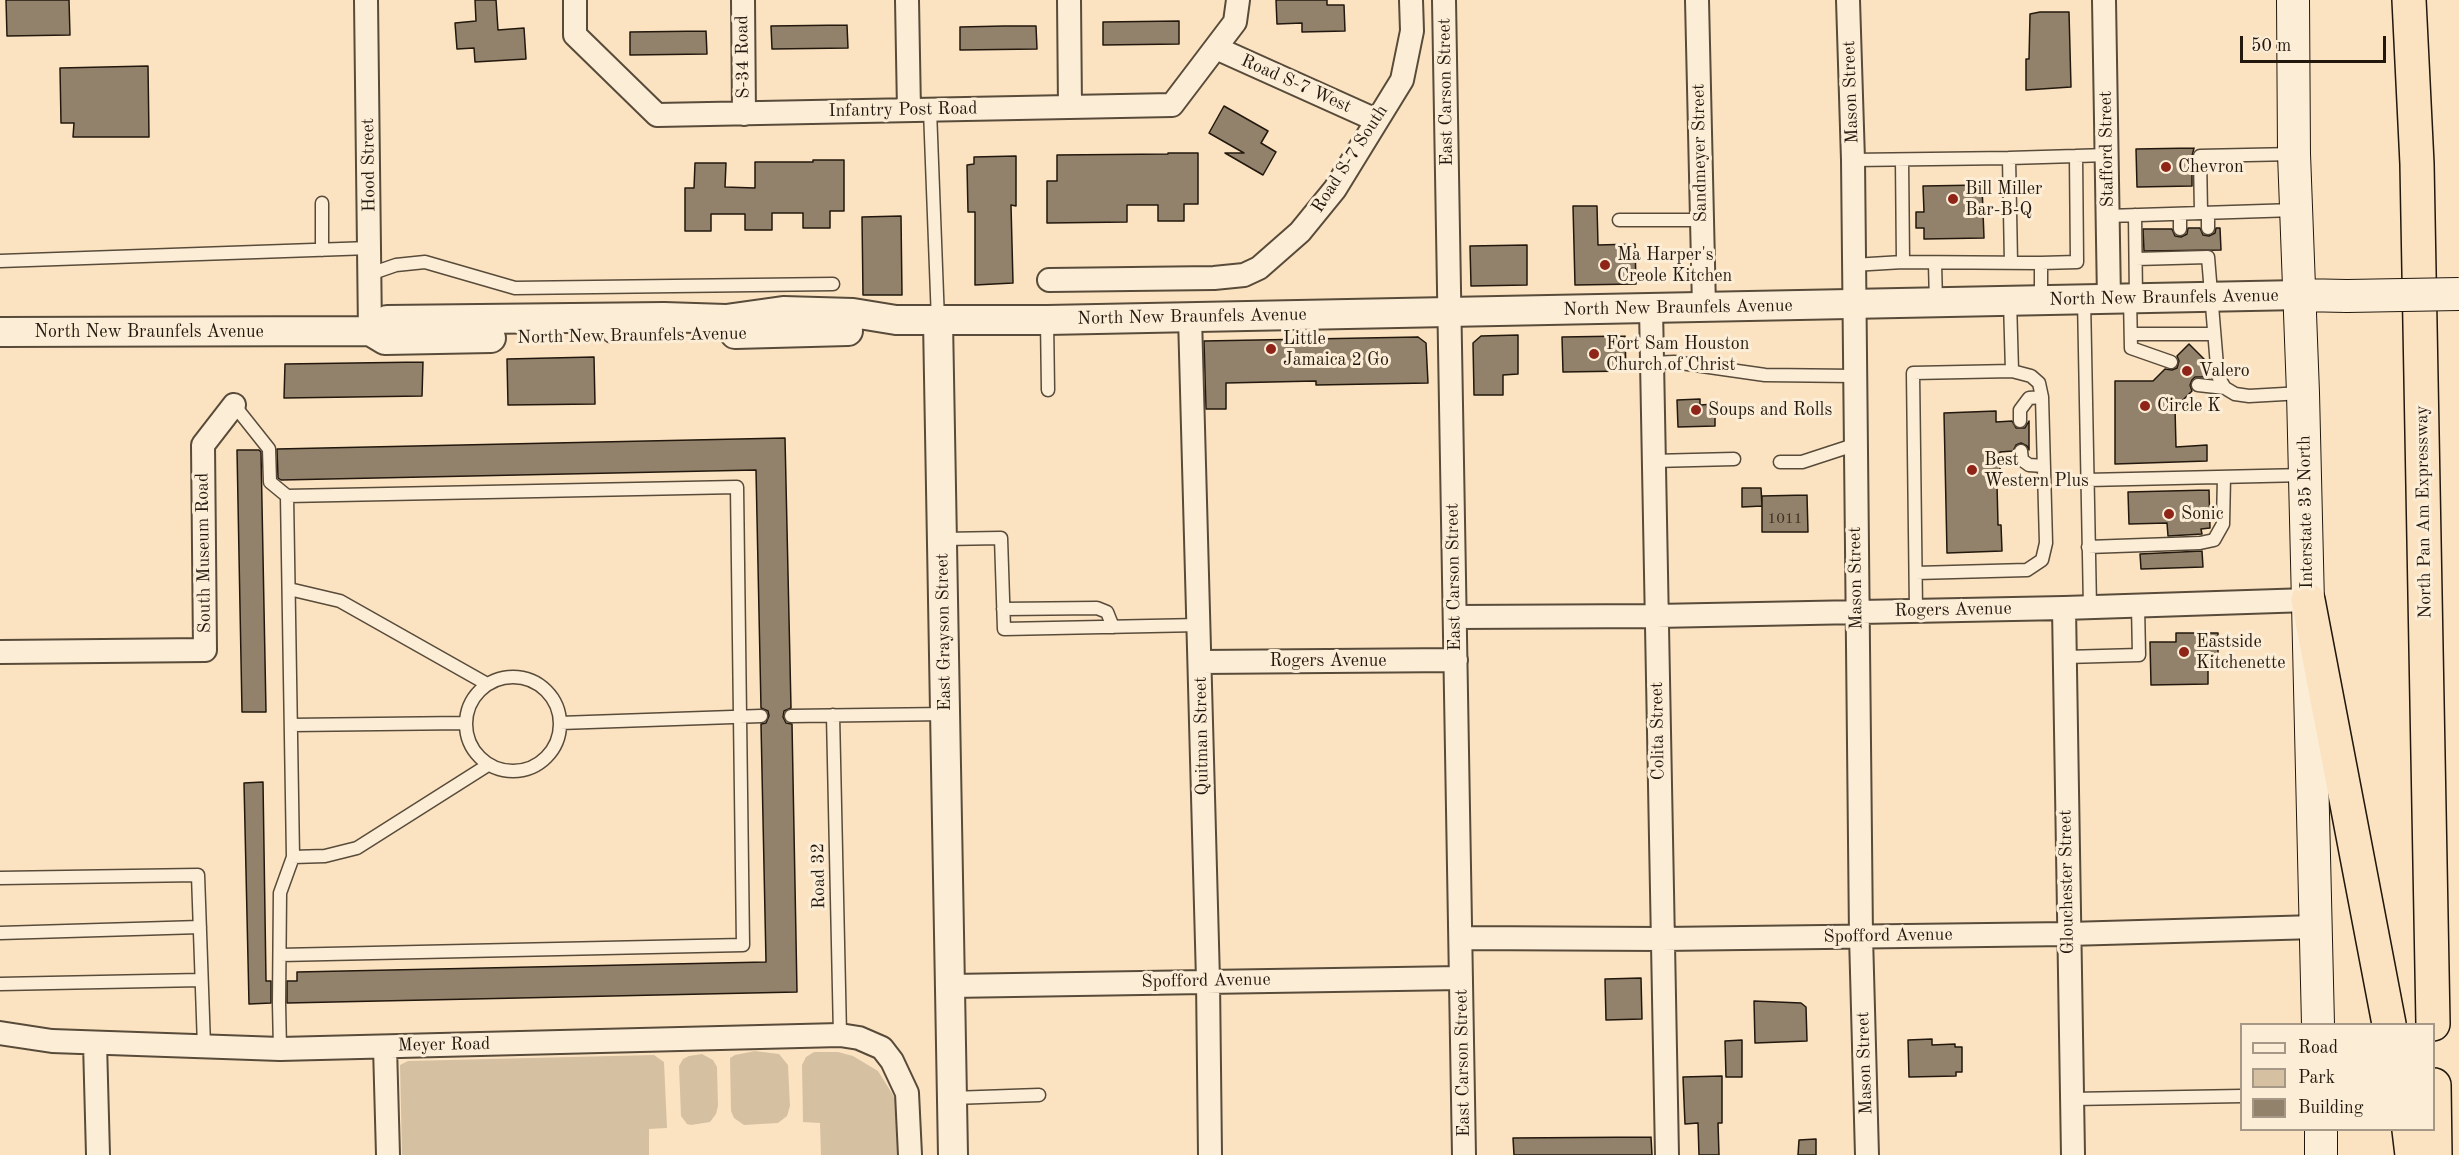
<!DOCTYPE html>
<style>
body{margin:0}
#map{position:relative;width:2459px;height:1155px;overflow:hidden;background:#fbe3c1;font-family:"Old Standard TT",serif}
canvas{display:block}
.legend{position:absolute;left:2240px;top:1023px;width:195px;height:108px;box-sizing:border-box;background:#fcedd7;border:2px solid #a59886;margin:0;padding:8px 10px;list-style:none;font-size:18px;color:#22180d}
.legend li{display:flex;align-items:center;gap:12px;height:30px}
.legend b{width:30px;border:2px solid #a59886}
.scale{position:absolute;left:2240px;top:36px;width:146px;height:27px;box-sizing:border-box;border:3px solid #22180d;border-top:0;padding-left:8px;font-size:18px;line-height:21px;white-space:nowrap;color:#22180d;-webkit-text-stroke:4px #fcedd7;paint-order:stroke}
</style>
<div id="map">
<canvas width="2459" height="1155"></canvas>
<ul class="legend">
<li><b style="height:8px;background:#fcedd7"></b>Road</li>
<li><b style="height:16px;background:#d6c0a2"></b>Park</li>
<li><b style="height:16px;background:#93826b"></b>Building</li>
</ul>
<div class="scale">50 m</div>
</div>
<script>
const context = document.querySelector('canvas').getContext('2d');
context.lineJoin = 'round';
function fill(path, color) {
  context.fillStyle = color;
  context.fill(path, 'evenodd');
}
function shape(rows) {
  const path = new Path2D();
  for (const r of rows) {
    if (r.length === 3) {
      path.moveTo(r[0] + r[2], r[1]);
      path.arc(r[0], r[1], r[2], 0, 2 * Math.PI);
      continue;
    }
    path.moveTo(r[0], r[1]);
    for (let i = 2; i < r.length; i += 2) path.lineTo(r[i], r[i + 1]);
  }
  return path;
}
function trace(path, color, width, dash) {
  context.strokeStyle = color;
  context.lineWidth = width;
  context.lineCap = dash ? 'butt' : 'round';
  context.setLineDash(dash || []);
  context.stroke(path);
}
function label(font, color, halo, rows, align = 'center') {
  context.font = font + ' "Old Standard TT",serif';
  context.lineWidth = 6;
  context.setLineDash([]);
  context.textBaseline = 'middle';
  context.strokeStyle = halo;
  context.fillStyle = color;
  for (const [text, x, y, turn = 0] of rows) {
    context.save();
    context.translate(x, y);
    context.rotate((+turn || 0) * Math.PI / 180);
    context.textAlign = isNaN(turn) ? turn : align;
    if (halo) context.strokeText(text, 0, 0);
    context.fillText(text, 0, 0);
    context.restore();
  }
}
const green = shape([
 [755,1051,779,1054,788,1065,790,1106,787,1116,778,1123,744,1125,734,1118,731,1111,730,1058,735,1055],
 [814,1052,838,1052,853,1056,878,1071,898,1103,901,1155,821,1155,820,1123,803,1122,802,1065,806,1057],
 [702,1054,713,1060,717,1067,718,1106,716,1114,710,1122,691,1125,687,1124,681,1116,679,1066,683,1059,689,1056],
 [654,1055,664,1062,667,1128,649,1129,649,1155,402,1155,400,1065,408,1061]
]);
const building = shape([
 [6,0,69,0,70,35,7,36,6,0],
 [475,0,496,0,498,30,524,28,526,59,475,62,474,48,457,49,455,23,476,21,475,0],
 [1276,0,1327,0,1327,5,1344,5,1345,31,1302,32,1302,23,1277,24,1276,0],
 [2040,12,2069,12,2071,87,2026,90,2026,59,2029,59,2030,14,2040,12],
 [1179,21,1179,44,1103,45,1103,22,1179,21],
 [847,25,848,48,772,49,771,26,847,25],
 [1004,26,1036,26,1037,49,960,50,960,27,1004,26],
 [706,31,707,54,630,55,630,32,706,31],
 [148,66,149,137,73,137,74,123,61,123,60,68,148,66],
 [1224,106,1268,131,1261,143,1276,152,1263,175,1225,153,1244,153,1209,133,1224,106],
 [2194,148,2192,156,2192,186,2137,187,2136,149,2194,148],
 [1168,153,1198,153,1198,204,1184,204,1184,221,1158,221,1158,205,1127,205,1127,222,1047,223,1047,181,1057,181,1057,155,1168,154,1168,153],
 [1016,156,1016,206,1011,205,1013,283,975,285,975,212,968,212,967,165,974,164,974,157,1016,156],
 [813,160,844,160,844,211,830,211,830,228,803,228,803,213,772,213,772,230,745,230,745,214,711,214,711,231,685,231,685,188,694,188,695,163,726,163,725,187,755,188,755,162,813,162,813,160],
 [1982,185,1984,238,1924,239,1924,228,1916,228,1916,212,1924,212,1923,186,1982,185],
 [1573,206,1597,206,1598,245,1635,244,1636,284,1575,285,1573,206],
 [901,216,902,295,863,295,862,217,901,216],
 [2188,228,2200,228,2203,235,2209,236,2215,233,2216,228,2220,228,2221,250,2144,251,2143,229,2172,229,2175,236,2181,237,2187,234,2188,228],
 [1527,245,1527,285,1471,286,1470,246,1527,245],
 [1518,335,1518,374,1503,375,1503,395,1474,395,1473,343,1481,336,1518,335],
 [1625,336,1626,371,1563,372,1562,337,1625,336],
 [1418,337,1426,343,1428,383,1316,385,1316,381,1226,383,1226,409,1206,409,1204,341,1418,337],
 [2189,344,2208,363,2210,372,2205,377,2195,377,2192,380,2190,385,2192,391,2175,408,2176,447,2207,445,2207,461,2115,464,2115,381,2153,381,2165,369,2172,370,2177,368,2179,361,2177,356,2189,344],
 [594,357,595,404,508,405,507,359,594,357],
 [423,362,422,396,284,398,285,364,423,362],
 [1700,399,1700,405,1715,404,1715,426,1678,427,1677,400,1700,399],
 [1996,411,1996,422,2012,421,2016,428,2025,428,2029,421,2029,450,2027,446,2021,443,2016,445,2013,451,2000,452,2000,484,1997,484,1998,525,2001,525,2002,551,1947,553,1944,413,1996,411],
 [785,438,791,708,784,711,783,717,786,723,792,724,797,992,287,1003,287,981,297,981,297,972,766,962,761,724,766,723,769,716,768,711,761,708,756,470,281,480,278,478,277,449,785,438],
 [237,450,259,450,261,452,266,712,242,712,237,450],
 [1742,488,1761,488,1762,506,1742,507,1742,488],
 [2209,490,2210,528,2201,529,2202,534,2168,536,2167,523,2129,524,2128,492,2209,490],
 [1807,495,1808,532,1762,532,1762,496,1807,495],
 [2202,551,2203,567,2141,569,2140,554,2202,551],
 [2176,633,2218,633,2218,662,2208,662,2208,684,2151,685,2150,642,2176,642,2176,633],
 [263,782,266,981,271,981,271,1003,249,1004,244,783,263,782],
 [1641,978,1642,1019,1606,1020,1605,979,1641,978],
 [1754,1001,1801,1003,1806,1007,1807,1041,1755,1043,1754,1001],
 [1932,1039,1932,1045,1955,1044,1955,1047,1962,1047,1962,1072,1956,1072,1956,1076,1909,1077,1908,1040,1932,1039],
 [1742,1040,1742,1077,1726,1077,1725,1041,1742,1040],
 [1722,1076,1722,1123,1718,1123,1719,1155,1699,1155,1698,1123,1685,1124,1683,1077,1722,1076],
 [1651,1137,1652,1155,1514,1155,1513,1138,1651,1137],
 [1816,1139,1816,1155,1798,1155,1799,1140,1816,1139]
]);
const service = shape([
 [930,110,938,321],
 [1853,160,2009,158],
 [1902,160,1903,262],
 [322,203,322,250],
 [2201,213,2200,156,2294,154],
 [2180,214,2180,229],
 [2135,215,2136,298],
 [2108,216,2295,210],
 [1619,220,1702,220],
 [2208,228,2208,213],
 [2136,259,2208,257,2217,366,2219,378,2225,388,2235,394,2249,396,2302,393],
 [0,261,370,248],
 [1935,263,1936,303],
 [2011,263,2009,158,2076,156],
 [2041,263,2077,262,2076,156,2107,155],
 [1853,265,1903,262,2041,263,2041,300],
 [370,274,396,265,425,262,515,288,833,284],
 [2130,298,2131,348,2171,362],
 [2084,299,2090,607],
 [610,317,610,336],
 [1047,320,1048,390],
 [2131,334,2214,334],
 [1652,363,1674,362,1765,375,1855,376],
 [2198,385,2225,388],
 [234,405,269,449,270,482,287,496],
 [2020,421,2020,410,2029,398,2042,397],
 [2021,451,2022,460,2029,465,2044,466],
 [1653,461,1734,459],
 [1780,462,1802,462,1854,445],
 [2087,480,2305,475],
 [943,539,1001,538,1004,629,1199,625],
 [2088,547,2200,543,2214,540,2223,524,2224,477],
 [1916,573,2027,570,2042,560,2046,543,2042,397,2039,383,2031,376,2012,371],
 [289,589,340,601,487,684],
 [1003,609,1097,608,1107,612,1113,627],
 [1916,610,1913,373,2012,371,2010,301],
 [2065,657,2139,655,2138,606],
 [513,724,47],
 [833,715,840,1035],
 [791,716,946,714],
 [560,723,761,716],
 [291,725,465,723],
 [293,857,325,856,357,848,488,765],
 [0,878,198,875,204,1046],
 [0,933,200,927],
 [280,955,743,945,737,487,287,496,293,857,280,893,279,1003,280,1049],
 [0,984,201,980],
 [952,1098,1039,1095],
 [2072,1099,2242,1096]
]);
const minor = shape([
 [366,0,370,331],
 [575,0,575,35,657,115,1172,105,1235,22,1238,0],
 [743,0,744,114],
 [907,0,909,110],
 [1069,0,1070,107],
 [1444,0,1464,1155],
 [1697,0,1704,307],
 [1848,0,1853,160,1861,936,1867,1155],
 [2104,0,2109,299],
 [1216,48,1376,120],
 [1049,280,1214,278,1244,275,1259,268,1300,232,1335,189,1402,80,1412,31,1411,0],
 [1651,308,1667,1155],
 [1190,317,1208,980,1210,1155],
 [2064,608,2073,1155],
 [1455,617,1656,616,2064,608,2308,600],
 [0,652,205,650,203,445,234,405],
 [1200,662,1456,660],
 [1461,938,1662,939,2068,934,2316,927],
 [950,986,1461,978],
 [0,1033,52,1041,280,1049,840,1035,859,1038,882,1048,892,1061,907,1093,910,1155],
 [95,1043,98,1155],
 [385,1047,388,1155]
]);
const tertiary = shape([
 [938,321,953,1155],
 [370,331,385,340,491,338],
 [0,332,370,331,387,320,664,317,726,319,783,311,853,313,896,320,1047,320,2300,295],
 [735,334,848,331]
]);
const secondary = shape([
 [2293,0,2294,154,2303,393,2318,1024],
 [2300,295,2347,296],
 [2321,1130,2321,1155]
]);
const motorway = shape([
 [2409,0,2417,164,2433,1024],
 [2308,600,2389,1024],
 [2434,1085,2435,1155],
 [2409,1130,2412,1155]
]);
const secondaryBridge = shape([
 [2347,296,2459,294]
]);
const markers = [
 [2166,167,6,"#8f2418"],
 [1953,199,6,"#8f2418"],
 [1605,265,6,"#8f2418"],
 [1271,349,6,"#8f2418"],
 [1594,354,6,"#8f2418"],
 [2187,371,6,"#8f2418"],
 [2145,406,6,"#8f2418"],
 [1696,410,6,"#8f2418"],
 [1972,470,6,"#8f2418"],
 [2169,514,6,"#8f2418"],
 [2184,652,6,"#8f2418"]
];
const numberNames = [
 ["1011",1785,519]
];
const streetNames = [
 ["S-34 Road",743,57,-91],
 ["Road S-7 West",1296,84,24],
 ["East Carson Street",1446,92,-91],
 ["Mason Street",1851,92,-92],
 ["Infantry Post Road",903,110,-1],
 ["Stafford Street",2107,149,-91],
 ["Sandmeyer Street",1700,153,-91],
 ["Road S-7 South",1350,159,-57],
 ["Hood Street",369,165,-91],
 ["North New Braunfels Avenue",2164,298,-1],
 ["North New Braunfels Avenue",1678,308,-1],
 ["North New Braunfels Avenue",1192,317,-1],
 ["North New Braunfels Avenue",149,332],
 ["North New Braunfels Avenue",632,336,-1],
 ["Interstate 35 North",2306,512,-91],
 ["North Pan Am Expressway",2424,512,-91],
 ["South Museum Road",204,553,-91],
 ["East Carson Street",1454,577,-91],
 ["Mason Street",1856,578,-91],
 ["Rogers Avenue",1953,610,-1],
 ["East Grayson Street",944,632,-91],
 ["Rogers Avenue",1328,661],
 ["Colita Street",1658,731,-91],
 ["Quitman Street",1202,736,-91],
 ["Road 32",819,876,-91],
 ["Glouchester Street",2067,882,-91],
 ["Spofford Avenue",1888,936,-1],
 ["Spofford Avenue",1206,981,-1],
 ["Meyer Road",444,1045,-1],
 ["East Carson Street",1463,1063,-91],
 ["Mason Street",1865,1063,-92]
];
const poiNames = [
 ["Chevron",2178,167],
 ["Bill Miller",1965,189],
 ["Bar-B-Q",1965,210],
 ["Ma Harper's",1617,255],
 ["Creole Kitchen",1617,276],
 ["Little",1283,339],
 ["Jamaica 2 Go",1283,360],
 ["Fort Sam Houston",1606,344],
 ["Church of Christ",1606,365],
 ["Valero",2199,371],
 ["Circle K",2157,406],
 ["Soups and Rolls",1708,410],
 ["Best",1984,460],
 ["Western Plus",1984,481],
 ["Sonic",2181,514],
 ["Eastside",2196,642],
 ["Kitchenette",2196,663]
];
fill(green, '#d6c0a2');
fill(building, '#93826b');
trace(building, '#22180d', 1.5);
trace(service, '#584b3a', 15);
trace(minor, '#584b3a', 26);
trace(tertiary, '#584b3a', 32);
trace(secondary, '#22180d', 34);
trace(motorway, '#22180d', 36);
trace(service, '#fcedd7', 12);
trace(minor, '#fcedd7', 22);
trace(tertiary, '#fcedd7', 28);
trace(secondary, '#fcedd7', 32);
trace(motorway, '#fbe3c1', 33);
trace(secondaryBridge, '#22180d', 34, []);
trace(secondaryBridge, '#fcedd7', 32);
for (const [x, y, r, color] of markers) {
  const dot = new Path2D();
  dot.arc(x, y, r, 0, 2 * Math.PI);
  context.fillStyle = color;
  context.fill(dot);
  trace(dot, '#fcedd7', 2);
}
label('15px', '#3e3224', null, numberNames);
label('18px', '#22180d', '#fcedd7', streetNames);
label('18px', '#22180d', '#fcedd7', poiNames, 'left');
</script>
